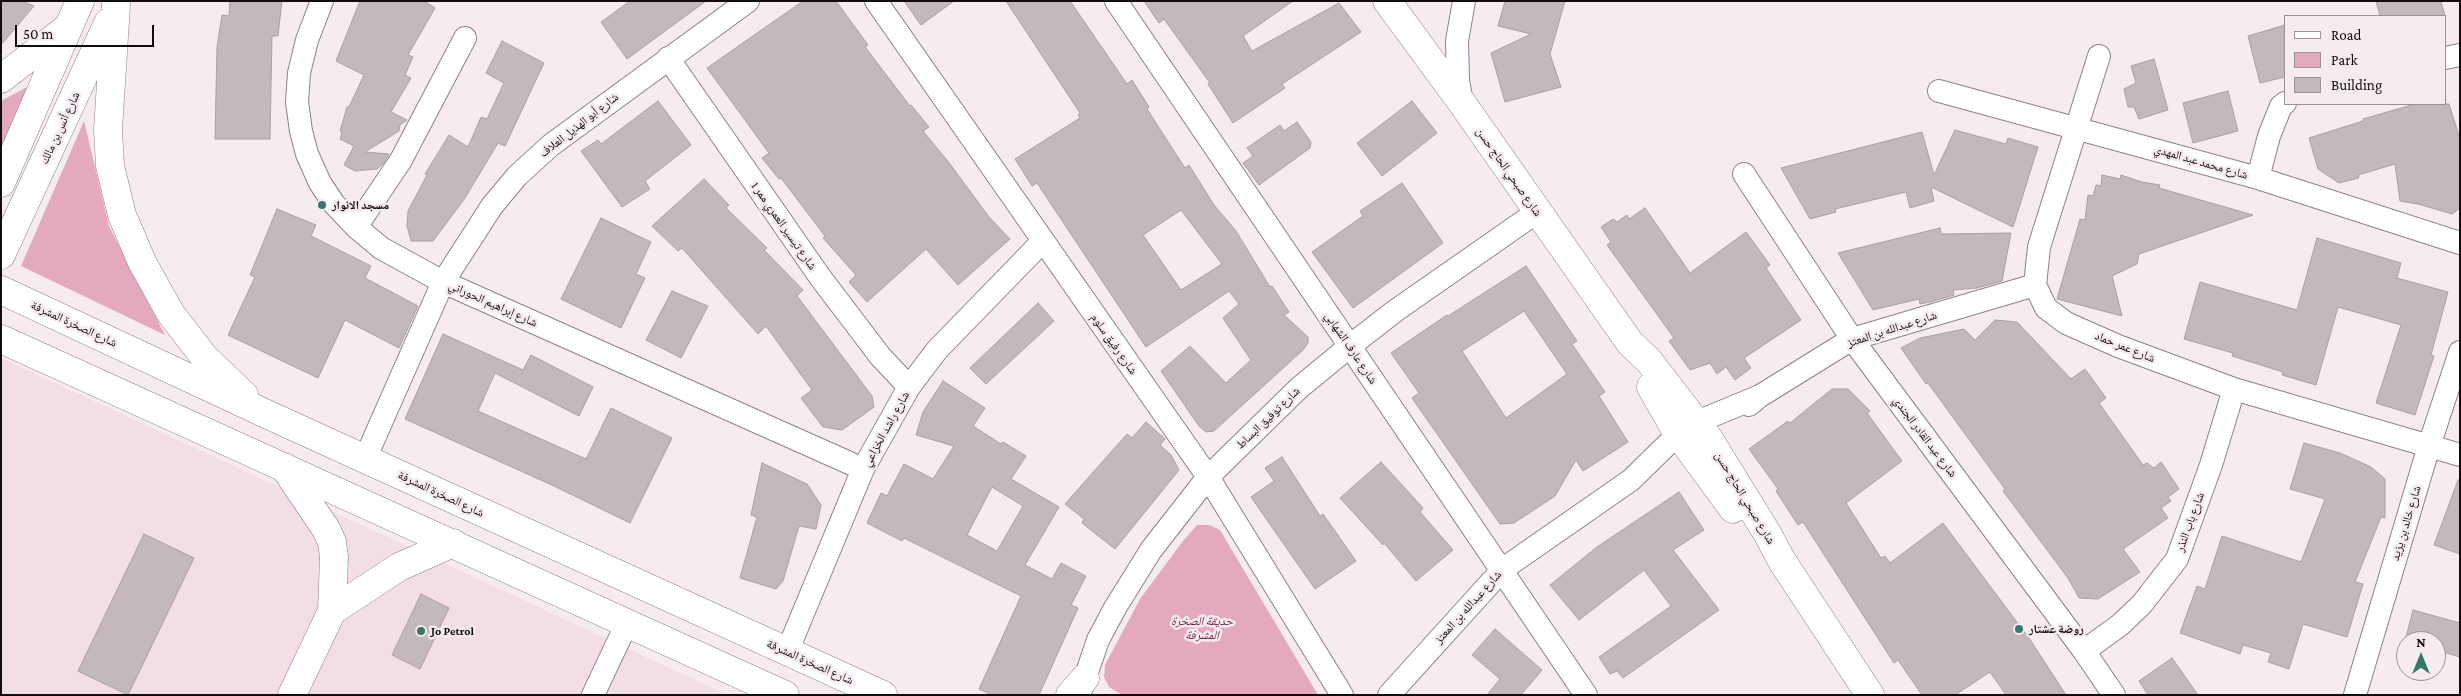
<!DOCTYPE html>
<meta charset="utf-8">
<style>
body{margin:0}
#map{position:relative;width:2461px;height:696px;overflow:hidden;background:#f6ebee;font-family:"Crimson Pro",serif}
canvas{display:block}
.frame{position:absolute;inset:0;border:2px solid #110d0e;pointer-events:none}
.legend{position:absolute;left:2284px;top:15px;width:162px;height:90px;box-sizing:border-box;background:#f6ebee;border:1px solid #9a9294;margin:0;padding:6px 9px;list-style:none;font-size:15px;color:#110d0e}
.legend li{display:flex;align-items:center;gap:10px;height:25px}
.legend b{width:25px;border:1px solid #9a9294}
.north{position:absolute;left:2396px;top:631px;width:50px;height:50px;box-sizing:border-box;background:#f6ebee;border:1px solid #9a9294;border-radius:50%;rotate:0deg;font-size:14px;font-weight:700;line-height:20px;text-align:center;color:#110d0e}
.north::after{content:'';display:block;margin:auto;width:18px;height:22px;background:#357769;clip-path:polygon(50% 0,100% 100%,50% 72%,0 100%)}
.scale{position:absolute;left:15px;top:25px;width:139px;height:22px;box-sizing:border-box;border:2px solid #110d0e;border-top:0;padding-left:6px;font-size:15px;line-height:18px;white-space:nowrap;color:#110d0e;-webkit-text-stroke:4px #f6ebee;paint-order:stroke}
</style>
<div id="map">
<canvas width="2461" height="696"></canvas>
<div class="frame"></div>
<ul class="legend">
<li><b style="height:6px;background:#fff"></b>Road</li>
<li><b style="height:14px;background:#e5a9bc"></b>Park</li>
<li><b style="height:14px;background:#c3b8bb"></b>Building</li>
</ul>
<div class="north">N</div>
<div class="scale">50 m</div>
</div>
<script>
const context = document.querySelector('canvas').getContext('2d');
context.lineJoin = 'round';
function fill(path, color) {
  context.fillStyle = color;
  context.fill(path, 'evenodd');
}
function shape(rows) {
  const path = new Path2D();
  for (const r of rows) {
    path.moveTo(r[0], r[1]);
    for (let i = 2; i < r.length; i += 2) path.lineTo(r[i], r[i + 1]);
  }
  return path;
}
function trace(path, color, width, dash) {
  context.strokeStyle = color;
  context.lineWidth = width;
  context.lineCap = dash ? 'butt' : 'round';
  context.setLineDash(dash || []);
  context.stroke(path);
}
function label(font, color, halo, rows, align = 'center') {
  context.font = font + ' "Crimson Pro","Noto Naskh Arabic",serif';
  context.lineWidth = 5;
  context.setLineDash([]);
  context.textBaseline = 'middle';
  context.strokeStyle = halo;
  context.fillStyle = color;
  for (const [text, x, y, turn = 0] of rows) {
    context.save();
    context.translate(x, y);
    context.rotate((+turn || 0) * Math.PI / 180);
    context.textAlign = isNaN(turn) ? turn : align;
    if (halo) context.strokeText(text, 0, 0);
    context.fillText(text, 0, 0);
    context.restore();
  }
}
const built = shape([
 [1,358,728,695,1,695]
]);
const green = shape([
 [31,85,1,149,1,101],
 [84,121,109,226,165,335,21,266],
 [1197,525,1210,525,1220,530,1318,695,1122,695,1109,687,1104,677,1105,665,1140,599,1183,541]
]);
const building = shape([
 [1,1,22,1,34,6,1,45,1,1],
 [230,1,282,1,278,36,272,36,270,139,215,139,217,47,222,15,229,16,230,1],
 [360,1,424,1,435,8,408,55,413,57,405,75,411,78,391,112,407,120,400,125,399,131,365,152,389,154,383,164,377,169,355,171,344,165,354,146,340,139,342,132,340,131,347,107,349,107,364,75,336,61,360,1],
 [630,1,706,1,627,59,601,22,630,1],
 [803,1,836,1,868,45,865,47,910,106,911,105,929,127,923,131,950,164,989,217,1010,239,958,285,926,249,867,302,849,282,856,275,823,238,825,236,781,178,779,179,762,158,769,153,707,68,803,1],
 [904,1,954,1,921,25,904,1],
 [1006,1,1070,1,1127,84,1132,80,1149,107,1147,109,1185,168,1189,165,1214,205,1236,231,1270,287,1272,286,1289,312,1284,315,1308,337,1308,343,1303,350,1214,431,1206,432,1199,426,1161,371,1190,346,1226,383,1251,360,1223,318,1239,304,1229,291,1146,347,1037,183,1032,186,1015,159,1080,118,1078,115,1080,113,1006,1],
 [1181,210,1222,264,1181,290,1143,235,1181,210],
 [1144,1,1293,1,1243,36,1252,51,1339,3,1361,32,1282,84,1285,88,1233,123,1208,84,1210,83,1164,19,1159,23,1144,1],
 [1505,1,1565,1,1550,54,1561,87,1505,102,1491,53,1531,34,1498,26,1505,1],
 [2376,1,2441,1,2445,16,2380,16,2376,1],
 [2285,25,2285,77,2260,83,2248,36,2285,25],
 [502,41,544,63,505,146,498,143,465,198,433,241,411,241,407,226,408,211,427,175,425,174,449,135,468,147,481,117,487,119,504,83,486,73,502,41],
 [2154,59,2168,110,2139,119,2134,107,2128,107,2124,89,2136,83,2131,66,2154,59],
 [2228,91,2238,131,2193,143,2183,103,2228,91],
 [658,101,691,145,645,181,650,189,622,207,581,151,598,140,601,144,658,101],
 [1412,101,1437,133,1382,176,1357,143,1412,101],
 [2415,104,2449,104,2460,139,2460,208,2452,214,2418,204,2400,201,2395,164,2358,175,2359,178,2339,183,2318,169,2309,138,2363,121,2363,119,2415,104],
 [1297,122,1311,142,1310,148,1259,185,1243,163,1253,156,1247,148,1280,125,1284,131,1297,122],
 [1955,130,2006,144,2008,138,2038,147,2013,227,1931,187,1934,201,1910,208,1906,192,1835,209,1836,212,1810,219,1781,168,1922,132,1934,175,1955,130],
 [2102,175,2120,179,2121,175,2142,182,2160,185,2159,188,2253,215,2139,254,2137,264,2112,276,2122,316,2057,299,2080,219,2085,220,2088,195,2093,196,2096,185,2101,186,2102,175],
 [704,179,729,205,726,208,767,248,764,250,803,290,797,296,872,396,874,407,842,430,823,427,801,398,812,390,766,326,758,334,682,248,678,251,652,226,704,179],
 [1402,183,1443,243,1353,308,1312,252,1363,216,1360,211,1402,183],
 [1645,208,1690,273,1746,232,1770,265,1766,268,1801,320,1744,358,1751,368,1735,380,1726,367,1717,374,1710,363,1690,370,1669,341,1674,338,1607,245,1611,242,1601,227,1613,219,1617,222,1627,215,1629,219,1645,208],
 [277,209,316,225,311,236,371,266,365,278,418,306,399,348,345,320,318,378,228,335,255,277,250,275,277,209],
 [601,218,651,242,636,274,645,278,621,328,561,299,601,218],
 [1940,228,1941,234,2011,233,2002,281,1977,288,1953,290,1954,295,1930,302,1920,304,1919,299,1873,310,1838,253,1940,228],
 [2317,238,2401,263,2397,278,2448,292,2431,355,2434,356,2415,415,2376,403,2401,325,2338,307,2316,385,2282,375,2283,372,2232,356,2233,353,2184,339,2200,282,2297,310,2317,238],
 [1526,266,1577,341,1572,344,1605,392,1599,396,1628,442,1583,471,1576,460,1555,496,1514,523,1500,524,1412,398,1419,393,1391,353,1447,315,1448,316,1526,266],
 [1524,311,1567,374,1506,418,1462,351,1524,311],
 [672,291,708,306,681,358,646,340,672,291],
 [1038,303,1054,321,986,384,970,368,1038,303],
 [1995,320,2017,322,2071,379,2085,369,2106,398,2099,403,2143,465,2147,463,2154,468,2161,462,2179,489,2168,497,2171,501,2161,508,2168,518,2123,549,2140,572,2098,599,2079,598,2068,578,2003,491,2005,489,1928,383,1926,384,1901,348,1920,338,1964,329,1975,340,1995,320],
 [443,334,523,370,531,355,593,387,579,416,495,373,478,411,586,459,611,408,672,438,630,523,554,486,405,419,443,334],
 [943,381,985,408,973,426,1001,444,1003,442,1026,456,1011,479,1059,507,1025,565,1052,579,1061,563,1086,576,1071,605,1078,608,1039,695,992,695,979,689,1021,596,904,538,902,541,867,523,881,493,887,496,904,464,933,479,954,446,916,435,923,412,943,381],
 [992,487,1023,506,997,551,967,535,992,487],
 [1832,389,1848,389,1870,411,1867,413,1902,461,1846,503,1881,558,1885,556,1890,563,1943,523,2031,641,2066,695,2006,695,1990,672,1955,695,1922,695,1898,660,1894,663,1803,522,1798,525,1776,491,1778,489,1749,449,1788,421,1790,423,1832,389],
 [1146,422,1165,439,1160,445,1171,455,1179,470,1115,549,1082,523,1084,519,1065,504,1127,434,1132,438,1146,422],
 [2304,443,2340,453,2371,467,2385,479,2385,518,2381,517,2355,582,2363,584,2347,637,2303,624,2289,669,2268,662,2271,653,2243,645,2240,654,2180,633,2197,586,2205,589,2222,536,2301,562,2325,499,2290,489,2304,443],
 [1282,457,1320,516,1323,514,1356,561,1315,589,1251,497,1274,481,1265,468,1282,457],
 [1381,462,1423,508,1420,512,1453,550,1416,581,1384,543,1383,545,1340,498,1381,462],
 [762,463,807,484,821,505,816,529,799,526,783,581,776,589,740,578,757,517,751,515,762,463],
 [2458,480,2460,480,2460,554,2434,545,2458,480],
 [1679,492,1704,530,1673,550,1719,610,1623,678,1617,671,1610,674,1599,657,1671,606,1644,570,1579,620,1550,585,1597,547,1679,492],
 [144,534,194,558,128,695,78,671,144,534],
 [421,594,449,608,420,669,392,655,421,594],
 [2413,610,2460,623,2460,657,2436,650,2436,641,2405,641,2413,610],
 [1495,629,1542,670,1521,695,1487,695,1500,679,1472,655,1495,629],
 [2172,658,2198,695,2148,695,2139,681,2172,658]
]);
const street = shape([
 [322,1,307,40,299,73,297,102,301,131,307,154,320,183,334,204,356,227,381,248,443,282,863,469],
 [876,1,1208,477,1342,695],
 [1116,1,1586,695],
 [2099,56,2039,247,2035,285,2046,308,2066,323,2118,346,2234,389,2460,455],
 [668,58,820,277,880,356,909,387],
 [2445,58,2460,55],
 [1939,91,2258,178,2460,243],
 [1462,103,1458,80,1457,41,1464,1],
 [1744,174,1852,339,2084,651,2114,695],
 [2258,178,2269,136,2281,106,2285,103],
 [356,227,401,160,465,38],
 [1749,405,1760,396,1852,339,2035,285],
 [365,459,443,282,492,206,517,176,551,145,748,1],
 [2084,651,2120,625,2142,604,2177,559,2211,465,2234,389],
 [787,652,863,469,909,387,937,350,1042,242],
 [1080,693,1098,640,1115,608,1151,550,1208,477,1299,388,1350,346,1395,311,1537,212],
 [593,695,627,623],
 [1389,695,1503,569,1631,480,1678,434,1697,422,1760,396],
 [2355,695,2429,446,2460,352]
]);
const secondary = shape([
 [1387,1,1462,103,1630,343,1649,361,1709,439,1767,533,1782,561,1870,695],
 [116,5,108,130,110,166,122,215,142,262,171,314,205,358,244,395],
 [1,79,67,28],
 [1,183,80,1],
 [1,255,108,23],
 [1,290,262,412,883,695],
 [1,339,785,695],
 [1651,387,1678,434,1733,509],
 [284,467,326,529,332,542,334,557,332,611,292,695],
 [332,611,399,567,453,543],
 [1070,695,1085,678]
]);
const markers = [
 [322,205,5,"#357769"],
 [2019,629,5,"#357769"],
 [421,631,5,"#357769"]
];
const streetNames = [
 ["شارع أبو الهذيل العلاف",579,125,-38],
 ["شارع أنس بن مالك",60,128,-65],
 ["شارع محمد عبد المهدي",2201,162,16],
 ["شارع صبحي الحاج حسن",1509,172,55],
 ["شارع تيسير العمري ممر 1",784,226,55],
 ["شارع إبراهيم الحوراني",493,304,24],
 ["شارع الصخرة المشرفة",74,324,25],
 ["شارع عبدالله بن المعتز",1892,329,-18],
 ["شارع رفيق سلوم",1114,344,55],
 ["شارع عمر حماد",2125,347,22],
 ["شارع عارف الشهابي",1351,348,56],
 ["شارع توفيق البساط",1268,418,-44],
 ["شارع راشد الخزاعي",886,429,-61],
 ["شارع عبد القادر الجندي",1925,437,53],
 ["شارع الصخرة المشرفة",441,494,25],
 ["شارع صبحي الحاج حسن",1745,498,59],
 ["شارع باب النذر",2190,522,-70],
 ["شارع خالد بن يزيد",2406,523,-73],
 ["شارع عبدالله بن المعتز",1468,607,-48],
 ["شارع الصخرة المشرفة",810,662,24]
];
const poiNames = [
 ["مسجد الانوار",332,205],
 ["روضة عشتار",2029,629],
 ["Jo Petrol",431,631]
];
const parkNames = [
 ["حديقة الصخرة",1202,621],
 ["المشرفة",1202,635]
];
fill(built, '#f2dee4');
fill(green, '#e5a9bc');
fill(building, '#c3b8bb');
trace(building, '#aaa0a3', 1);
trace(street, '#8d8285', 24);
trace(secondary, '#8d8285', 29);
trace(street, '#fff', 22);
trace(secondary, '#fff', 28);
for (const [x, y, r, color] of markers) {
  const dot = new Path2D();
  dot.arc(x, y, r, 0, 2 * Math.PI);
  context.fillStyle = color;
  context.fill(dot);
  trace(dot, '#f6ebee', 2);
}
label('12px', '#110d0e', '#f6ebee', streetNames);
label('bold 12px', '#110d0e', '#f6ebee', poiNames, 'left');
label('italic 12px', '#722445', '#f6ebee', parkNames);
</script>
